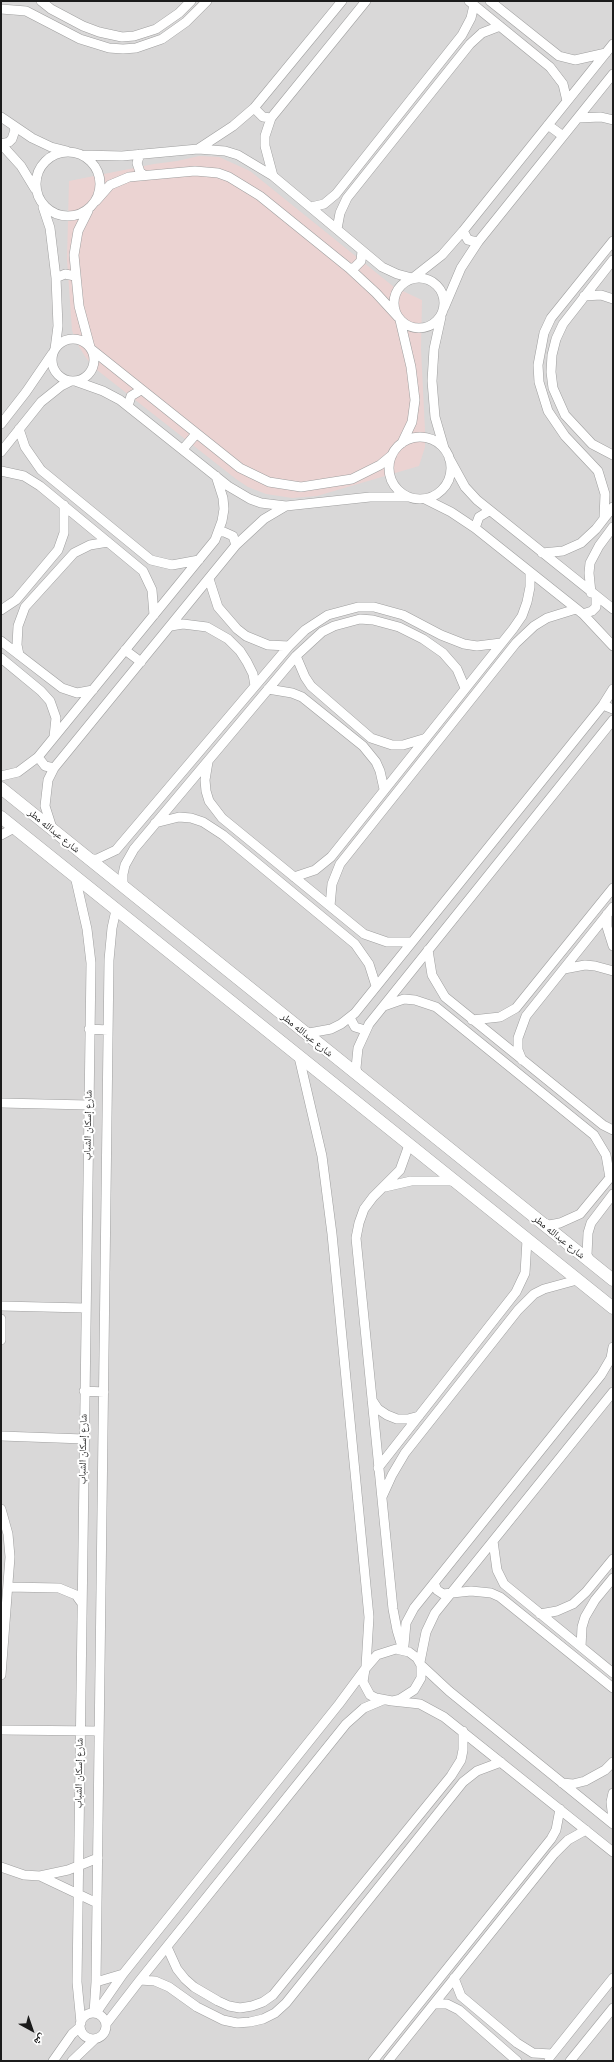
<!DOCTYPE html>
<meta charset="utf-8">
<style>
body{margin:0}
#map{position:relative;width:614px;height:2062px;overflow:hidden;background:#ebe8e1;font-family:Raleway,"Noto Naskh Arabic",sans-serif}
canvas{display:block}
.frame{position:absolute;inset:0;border:2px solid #1b1b1b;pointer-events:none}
.north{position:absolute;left:12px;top:2010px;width:40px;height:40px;-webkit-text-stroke:3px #fff;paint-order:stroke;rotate:140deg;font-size:11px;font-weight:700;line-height:16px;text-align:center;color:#1b1b1b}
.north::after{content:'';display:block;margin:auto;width:14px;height:18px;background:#1b1b1b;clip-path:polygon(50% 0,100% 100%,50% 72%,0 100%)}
</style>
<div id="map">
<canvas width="614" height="2062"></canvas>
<div class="frame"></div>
<div class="north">ش</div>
</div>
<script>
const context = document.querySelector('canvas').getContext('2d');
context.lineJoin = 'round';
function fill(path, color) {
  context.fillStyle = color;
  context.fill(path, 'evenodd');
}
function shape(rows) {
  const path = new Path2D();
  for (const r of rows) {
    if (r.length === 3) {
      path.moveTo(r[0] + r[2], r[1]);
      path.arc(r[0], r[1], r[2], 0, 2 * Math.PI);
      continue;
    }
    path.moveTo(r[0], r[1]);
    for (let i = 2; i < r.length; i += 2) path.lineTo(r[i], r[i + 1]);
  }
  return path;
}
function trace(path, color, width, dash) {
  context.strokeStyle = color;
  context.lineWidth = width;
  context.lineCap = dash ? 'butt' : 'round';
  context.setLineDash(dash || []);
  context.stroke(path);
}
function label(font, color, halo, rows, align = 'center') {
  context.font = font + ' Raleway,"Noto Naskh Arabic",sans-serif';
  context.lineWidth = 4;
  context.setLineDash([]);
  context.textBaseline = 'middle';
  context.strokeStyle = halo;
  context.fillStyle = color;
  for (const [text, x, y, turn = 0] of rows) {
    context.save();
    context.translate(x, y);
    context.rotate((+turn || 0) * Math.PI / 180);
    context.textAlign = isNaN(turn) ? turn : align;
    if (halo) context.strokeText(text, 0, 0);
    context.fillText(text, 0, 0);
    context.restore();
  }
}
const residential = shape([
 [1,1,613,1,613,2061,1,2061]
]);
const commercial = shape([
 [199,156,219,157,250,171,394,287,422,300,421,349,425,430,425,447,419,466,317,496,292,498,266,494,248,487,236,479,97,370,86,358,75,340,72,330,67,259,69,181,154,164,177,161]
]);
const minor = shape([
 [41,1,51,9,83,26,99,32,122,37,134,36,156,29,179,13,191,1],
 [469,1,550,67,563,84,567,101],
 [490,1,559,56,575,60,606,53],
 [1,9,26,11,80,39,109,48,123,49,136,48,162,39,186,22,207,1],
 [254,108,263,117,271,118],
 [1,117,32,138,51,147,67,151],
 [578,118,601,117,613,120],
 [548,125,563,136],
 [1,144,21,166,35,189],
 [1,144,9,142,12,139,15,130,14,127],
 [198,149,233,126,254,108,342,1],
 [68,184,32],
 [140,154,137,163,140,172,144,175],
 [82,155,122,156,198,149,225,151,238,155,273,176,382,267,397,274,412,278],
 [273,176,265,146,265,136,271,118,366,1],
 [96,201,110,185,129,177,195,171,218,173,229,177,260,196,349,268,376,293,398,317],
 [43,207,50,228,56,278,58,326,55,349],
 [311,207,324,204,336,194,462,35,471,18,474,5],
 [88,211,78,231,74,255,79,306,90,347],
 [337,229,340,213,347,198,470,44,482,33,500,26],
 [463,231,468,240,478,242],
 [613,260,563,324,556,339,552,355,551,372,553,388,565,415,592,444,613,455],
 [349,268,354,268,361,261,362,251],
 [414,277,442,255,463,231,613,44],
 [419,303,25],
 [56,278,65,274,75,276],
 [584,296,601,295,613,299],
 [444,308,461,268,478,242,613,74],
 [441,317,434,349,432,381,435,417,444,448],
 [400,320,411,367,415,400,412,422,402,443],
 [73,360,21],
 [91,349,240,468,269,482,301,487,352,479,380,465,392,455],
 [75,381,103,391,120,400,228,486,250,499,261,503,286,506,370,497,409,497],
 [128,406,131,396,141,390],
 [1,424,26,392,52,354],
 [19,429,25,447,41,470,151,560,172,565,199,560],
 [420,468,31],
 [183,449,196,434],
 [1,452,41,402,61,386,71,381],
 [449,458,465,487,477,500,613,609],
 [1,471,24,476,40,486,143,571,152,590,154,615],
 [425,499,451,512,475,528,583,614,613,646],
 [604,518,605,494,598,471,565,436,548,411,539,382,538,365,544,333,551,318,613,241],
 [475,528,479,517,489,511],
 [219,532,224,532,233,536,236,545],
 [542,553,563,551,581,543,596,529,613,507],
 [209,579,218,607,237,629,246,636,268,645,289,646],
 [591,593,589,573,590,563,599,546,613,527],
 [1,610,16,600,58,550,64,533,64,505],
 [583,614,592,611,596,607,596,597],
 [171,626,183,624,207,627,228,639,240,651,247,662,253,674,255,686],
 [1,641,62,688,77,693,93,690],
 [125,650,141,662],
 [19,655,17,645,18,626,25,607,74,553,90,545,108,542],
 [296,656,305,677,311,686,371,738,392,745,403,745,423,739],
 [1,658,41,691,50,701,56,718,54,737],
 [268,689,292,693,302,697,363,746,376,762,380,771,384,789],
 [603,705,613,709],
 [38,757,45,766,54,768],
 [208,762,205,780,206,791,209,801,222,818,364,934,387,942,412,942],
 [1,776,18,772,38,757,215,540,222,521,224,509,223,498,216,476],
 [155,823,179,817,191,818,203,822,223,835,355,944,369,964,376,986],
 [52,828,45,806,48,780,54,768,236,545,264,519,286,506],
 [1,835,14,828],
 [88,859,97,859,116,850,289,646,305,630,328,615,358,607,374,607,403,615,441,635,464,644,477,646,501,643],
 [75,876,87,929,91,963,77,1982,81,2023],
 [294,877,315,870,331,857,513,629,522,616,527,602,530,587,530,572],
 [126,889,123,883,123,874,125,865,134,849,296,656,322,632,334,626,360,619,373,620,399,627,423,639,443,653,457,669,465,688],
 [330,906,332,884,340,864,516,643,534,626,547,618,576,609],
 [607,914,607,927,613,946],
 [428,950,432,975,445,997,603,1125,613,1130],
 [564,969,585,965,595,966,613,971],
 [384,1006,404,999,415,1000,436,1007,446,1015,594,1135,606,1155,610,1178],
 [350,1018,355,1027,365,1030],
 [472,1020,500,1017,516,1008,613,888],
 [89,1029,108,1030],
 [303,1030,309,1033,331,1029,341,1024,355,1013,603,705,613,689],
 [299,1057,322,1156,332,1234,369,1617,366,1666],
 [522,1060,518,1050,518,1038,526,1016,613,907],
 [358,1076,356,1068,358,1048,369,1024,613,720],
 [1,1103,88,1105],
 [385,1187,411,1181,454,1181],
 [542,1222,549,1225,560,1223,580,1214,613,1174],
 [591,1262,587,1255,588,1233,591,1223,613,1194],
 [1,1306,85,1308],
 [1,1319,1,1340],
 [84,1391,104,1392],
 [372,1400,378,1409,387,1415,397,1419,408,1419,419,1416],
 [1,1436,84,1439],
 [378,1468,516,1292,525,1273,527,1240],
 [382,1497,392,1475,405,1453,518,1310,534,1294,544,1289,577,1280],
 [1,1509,8,1534,10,1557,1,1675],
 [493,1541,497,1570,504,1584,613,1673],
 [434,1583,437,1590,443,1594,471,1591,491,1593,500,1597,613,1688],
 [8,1587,59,1588,76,1595,81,1602],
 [540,1614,557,1611,573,1604,586,1592,613,1559],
 [404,1645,406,1623,414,1608,601,1375,611,1358,613,1347],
 [581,1647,582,1627,585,1617,595,1600,613,1578],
 [396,1649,409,1652,417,1658,421,1665,421,1678,414,1690,400,1699,392,1701,376,1698,370,1695,363,1682,365,1669,377,1655,396,1649],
 [403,1650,397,1630,393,1609,356,1238,359,1223,364,1209,373,1197,400,1170,409,1145],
 [420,1662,426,1632,435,1613,613,1392],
 [421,1665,449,1691,613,1824],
 [392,1701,420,1704,444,1717,613,1852],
 [1,1730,99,1731],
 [562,1783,573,1784,585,1781,605,1770,613,1762],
 [613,1793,611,1802,613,1820],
 [1,1867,24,1875,40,1876,68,1870,98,1858],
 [40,1876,97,1903],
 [167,1947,177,1969,185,1979,194,1987,218,2001,229,2006,240,2008,252,2006,263,2002,273,1995,451,1776,461,1760,463,1750,463,1731],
 [454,1978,461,1996,517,2043,533,2053,552,2054],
 [140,1980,155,1981,169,1987,197,2007,223,2020,237,2023,250,2022,263,2019,275,2013,286,2003,463,1782,477,1771,501,1762],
 [96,1982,123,1974],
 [434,2004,447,2004,459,2010,517,2061],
 [94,2013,96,1982,109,960,112,928,116,910],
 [96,2013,123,1974,339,1704,365,1669],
 [93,2026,13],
 [106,2024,140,1980,346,1724,364,1708,383,1700],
 [549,2058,613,1978],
 [53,2061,72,2034,80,2027],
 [72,2061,95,2039],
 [373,2061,551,1839,556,1830,560,1809],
 [388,2061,554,1854,568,1840,586,1830],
 [570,2061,613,2008]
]);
const tertiary = shape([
 [1,788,613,1280],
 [1,817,613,1308]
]);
const streetNames = [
 ["شارع عبدالله مطر",54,831,39],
 ["شارع عبدالله مطر",307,1035,39],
 ["شارع إسكان الشباب",88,1125,-89],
 ["شارع عبدالله مطر",559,1237,39],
 ["شارع إسكان الشباب",83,1449,-89],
 ["شارع إسكان الشباب",79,1773,-89]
];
fill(residential, '#d9d8d8');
fill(commercial, '#ebd3d2');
trace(minor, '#9f9f9f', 10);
trace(tertiary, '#9f9f9f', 13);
trace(minor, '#fff', 9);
trace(tertiary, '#fff', 12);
label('10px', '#1b1b1b', '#fff', streetNames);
</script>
